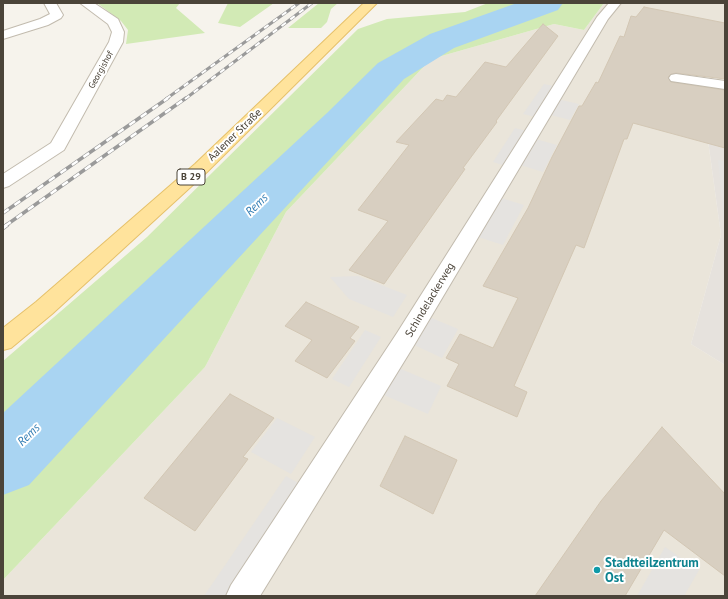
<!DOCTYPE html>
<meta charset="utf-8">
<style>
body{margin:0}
#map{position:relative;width:728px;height:599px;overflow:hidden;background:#f6f3ec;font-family:"PT Sans",sans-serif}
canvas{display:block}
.frame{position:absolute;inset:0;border:4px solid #4b4439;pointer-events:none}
</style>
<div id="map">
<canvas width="728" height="599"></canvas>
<div class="frame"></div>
</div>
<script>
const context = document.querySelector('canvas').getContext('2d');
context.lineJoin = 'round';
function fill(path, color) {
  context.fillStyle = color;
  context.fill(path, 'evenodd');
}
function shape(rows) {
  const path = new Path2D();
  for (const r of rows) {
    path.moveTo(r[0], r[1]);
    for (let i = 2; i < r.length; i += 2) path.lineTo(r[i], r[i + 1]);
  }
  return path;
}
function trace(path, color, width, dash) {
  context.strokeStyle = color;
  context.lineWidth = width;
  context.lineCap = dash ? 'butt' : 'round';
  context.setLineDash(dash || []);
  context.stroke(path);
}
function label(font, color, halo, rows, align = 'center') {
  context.font = font + ' "PT Sans",sans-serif';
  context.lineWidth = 4;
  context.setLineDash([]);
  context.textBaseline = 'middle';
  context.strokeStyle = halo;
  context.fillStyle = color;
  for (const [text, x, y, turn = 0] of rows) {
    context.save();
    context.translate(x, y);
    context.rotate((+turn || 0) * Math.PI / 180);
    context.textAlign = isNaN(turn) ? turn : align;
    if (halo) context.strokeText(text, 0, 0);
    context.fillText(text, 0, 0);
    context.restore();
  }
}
const residential = shape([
 [604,3,725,3,725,77,674,71,671,79,702,86,703,104,721,235,691,344,725,365,725,596,3,596,3,580,205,367,286,212,431,59,554,24,584,30]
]);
const industrial = shape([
 [702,86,725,89,725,365,691,344,721,235,703,104]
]);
const green = shape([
 [97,3,180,3,176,8,205,33,126,44,128,30,121,21],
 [228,3,274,3,240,27,218,23],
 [319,3,338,3,331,9,327,22,321,28,288,28],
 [488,3,604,3,584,30,554,24,431,59,286,212,205,367,3,580,3,361,147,237,358,29,387,19,465,12]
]);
const parking = shape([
 [544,84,554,86,535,117,523,114],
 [557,99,579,104,570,120,547,114],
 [515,128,527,131,505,166,493,162],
 [532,138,557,145,543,172,517,164],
 [718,160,725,161,725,234],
 [498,197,524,205,503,245,475,236],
 [358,276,407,295,393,317,349,299,330,277],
 [427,316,458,329,442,358,410,343],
 [365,330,381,337,349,387,332,379],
 [394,366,441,386,428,414,379,393],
 [277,418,315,437,291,474,251,452],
 [286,476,305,487,235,596,204,596],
 [665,547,699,570,684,596,637,596]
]);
const river = shape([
 [517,3,563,3,558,10,454,48,404,79,29,485,3,495,3,413,327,113,378,63,430,34,517,3]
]);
const building = shape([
 [644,7,725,23,725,79,676,73,671,74,668,77,671,82,725,90,725,148,633,123,627,139,624,139,584,248,576,245,514,386,527,392,517,417,447,386,459,364,446,358,460,334,493,348,518,298,483,286,528,208,552,157,579,106,582,106,596,82,598,83,620,36,624,37,631,16,636,17,644,7],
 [543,24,558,36,496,121,497,122,463,168,465,169,384,284,349,270,388,221,358,210,409,145,396,142,436,99,443,101,447,95,456,97,485,62,506,67,543,24],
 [306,302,359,327,350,338,355,341,327,378,295,361,312,340,285,326,306,302],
 [230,394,274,418,243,457,248,459,195,531,144,498,230,394],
 [662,427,725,494,725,576,664,530,625,596,535,596,601,501,662,427],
 [405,436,457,460,433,514,380,486,405,436]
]);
const street = shape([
 [44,3,56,3,63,15,61,18,48,25,3,39,3,31,40,19,50,14,44,3],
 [80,3,94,3,118,19,124,32,123,42,64,150,9,186,3,188,3,174,51,143,109,42,112,32,108,24,80,3],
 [609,3,621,3,608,19,413,347,260,596,226,596,231,585,397,333,597,17,609,3],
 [676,74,725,81,725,89,671,81,669,78,671,75,676,74]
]);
const primary = shape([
 [364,3,377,3,207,172,52,314,11,348,3,350,3,328,36,302,195,164,364,3]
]);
const railFar2 = shape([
 [166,99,299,3],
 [185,99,312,3]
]);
const railFar1 = shape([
 [3,213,168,98],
 [5,226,186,98]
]);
const rail = shape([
 [3,228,7,225]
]);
const markers = [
 [597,570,4,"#0f9aa8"]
];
const farStreetnames = [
 ["Georgishof",101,70,-61]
];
const shields = [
 [191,177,28]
];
const shieldNames = [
 ["B 29",191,177]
];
const streetNames = [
 ["Aalener Straße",235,135,-44],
 ["Schindelackerweg",430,300,-59]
];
const waterNames = [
 ["Rems",257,205,-45],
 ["Rems",29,435,-45]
];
const nearCulturenames = [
 ["Stadtteilzentrum",605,563],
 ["Ost",605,578]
];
fill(residential, '#eae5da');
fill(industrial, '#e6e2dd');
fill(green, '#d2eab5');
fill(parking, '#e5e3e0');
fill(river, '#a9d4f2');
fill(building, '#d8cfc1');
trace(building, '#d3c7b4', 1);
trace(street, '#c2bbae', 2);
trace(primary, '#e6c16a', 2);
fill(street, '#fff');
fill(primary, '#ffe39c');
trace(railFar2, '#9a9a9a', 3);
trace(railFar1, '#9a9a9a', 3.5);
trace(rail, '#9a9a9a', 4.5);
trace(railFar2, '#fff', 2, [5.5]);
trace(railFar1, '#fff', 2.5, [7]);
trace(rail, '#fff', 3, [9]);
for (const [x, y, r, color] of markers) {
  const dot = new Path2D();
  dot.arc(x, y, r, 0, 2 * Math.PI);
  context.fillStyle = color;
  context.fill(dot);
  trace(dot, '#fff', 1.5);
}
label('9px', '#4b4439', '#fff', farStreetnames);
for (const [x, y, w] of shields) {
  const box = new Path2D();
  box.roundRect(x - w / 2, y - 8, w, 16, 3);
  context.fillStyle = '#fff';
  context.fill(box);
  trace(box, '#4b4439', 1);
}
label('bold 10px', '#4b4439', null, shieldNames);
label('11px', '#4b4439', '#fff', streetNames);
label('italic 12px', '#2e7ab2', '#fff', waterNames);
label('bold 13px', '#0d838f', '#fff', nearCulturenames, 'left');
</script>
